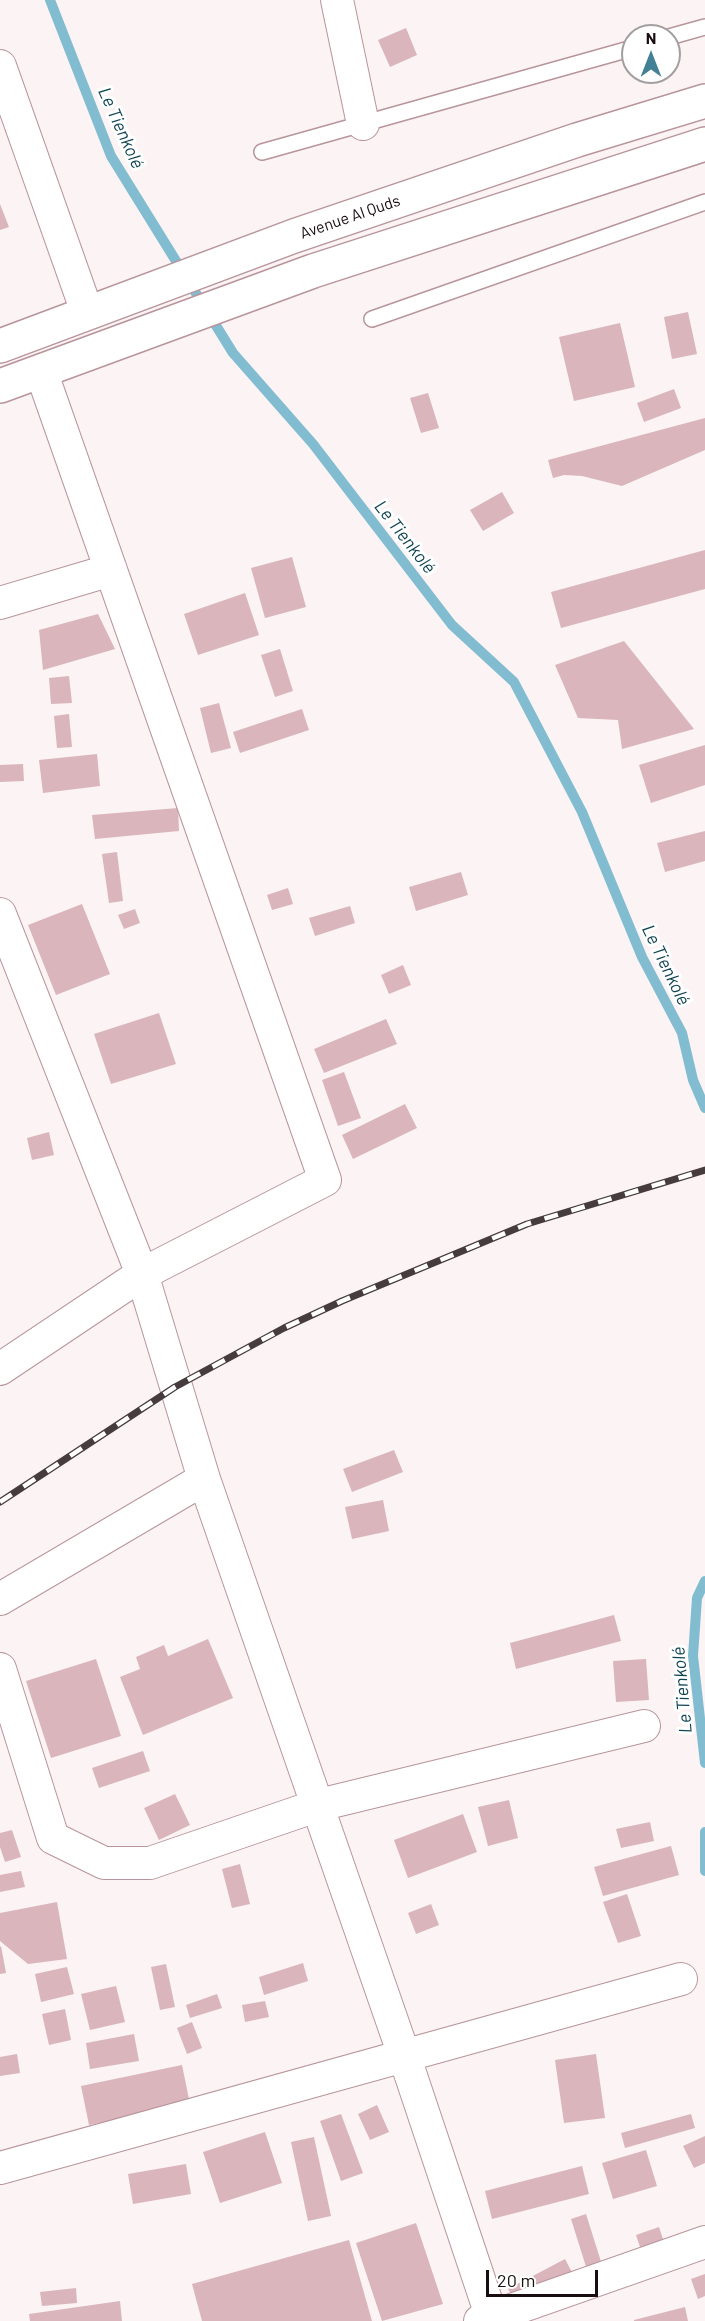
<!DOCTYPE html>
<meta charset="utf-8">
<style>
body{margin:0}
#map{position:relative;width:705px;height:2321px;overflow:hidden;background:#fbf3f4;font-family:Barlow,sans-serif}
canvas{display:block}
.north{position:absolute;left:621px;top:24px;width:60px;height:60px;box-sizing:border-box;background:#fff;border:2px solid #a39e9f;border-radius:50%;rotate:0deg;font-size:16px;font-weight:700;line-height:24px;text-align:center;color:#190d10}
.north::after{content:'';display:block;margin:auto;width:21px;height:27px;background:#428195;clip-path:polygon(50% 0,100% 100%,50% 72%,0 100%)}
.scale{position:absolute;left:486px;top:2270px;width:112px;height:27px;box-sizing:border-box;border:3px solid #190d10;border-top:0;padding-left:8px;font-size:18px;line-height:21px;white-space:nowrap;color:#190d10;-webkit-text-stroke:4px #fff;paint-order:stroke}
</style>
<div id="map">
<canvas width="705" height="2321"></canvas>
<div class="north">N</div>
<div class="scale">20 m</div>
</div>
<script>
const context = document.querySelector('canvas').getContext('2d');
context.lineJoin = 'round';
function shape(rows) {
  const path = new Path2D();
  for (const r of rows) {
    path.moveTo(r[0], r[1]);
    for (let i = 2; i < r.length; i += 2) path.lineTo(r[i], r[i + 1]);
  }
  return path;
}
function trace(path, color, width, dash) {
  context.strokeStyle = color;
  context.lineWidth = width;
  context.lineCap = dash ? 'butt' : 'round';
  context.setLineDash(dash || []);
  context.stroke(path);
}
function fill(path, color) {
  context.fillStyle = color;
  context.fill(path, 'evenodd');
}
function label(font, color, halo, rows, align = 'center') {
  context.font = font + ' Barlow,sans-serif';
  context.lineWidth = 6;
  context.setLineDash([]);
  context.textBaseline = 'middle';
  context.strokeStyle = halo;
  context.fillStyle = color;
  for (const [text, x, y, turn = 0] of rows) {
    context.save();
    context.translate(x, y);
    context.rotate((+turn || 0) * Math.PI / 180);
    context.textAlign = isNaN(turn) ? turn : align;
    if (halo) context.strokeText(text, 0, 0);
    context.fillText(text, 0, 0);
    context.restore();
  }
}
const stream = shape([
 [50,0,111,156,233,353,313,444,452,625,514,682,582,812,642,957,682,1033,693,1080,705,1108],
 [705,1581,697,1598,693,1656,705,1763],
 [705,1832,705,1871]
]);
const building = shape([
 [406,28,417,55,390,67,378,40],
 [0,204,9,227,0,230],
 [688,312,697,354,672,359,664,317],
 [620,323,635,387,574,401,559,337],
 [674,389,681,408,644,422,637,403],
 [428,393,439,428,421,433,410,398],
 [705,418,705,450,622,486,582,476,564,475,553,478,548,460],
 [502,492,514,513,483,531,470,510],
 [705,550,705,589,561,628,551,592],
 [292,557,306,607,265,618,251,568],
 [245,593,259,635,198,655,184,614],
 [98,614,115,649,43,670,39,630],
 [624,641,694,729,622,749,618,720,578,718,555,665],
 [280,649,293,691,275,697,261,655],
 [69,676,72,703,51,704,49,678],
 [219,703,231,748,211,753,200,708],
 [302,709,309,730,240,753,233,732],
 [69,714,72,747,57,748,54,716],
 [705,745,705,785,651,803,639,765],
 [97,754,100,786,43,793,39,760],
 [23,764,24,781,0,782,0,765],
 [178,808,179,831,95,839,92,815],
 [705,831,705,861,665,872,657,843],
 [117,852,123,901,109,903,102,854],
 [461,872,468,895,416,911,409,887],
 [288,888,293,904,272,910,267,895],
 [82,904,110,974,56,995,28,925],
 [350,906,355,923,315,936,309,918],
 [135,909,140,923,124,929,118,915],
 [403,965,411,985,389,994,381,975],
 [159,1013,176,1064,111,1084,94,1034],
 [386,1019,397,1044,324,1073,314,1049],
 [344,1072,361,1118,338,1126,322,1080],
 [405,1104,417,1128,353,1159,342,1135],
 [49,1132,54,1155,32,1160,27,1138],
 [394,1450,403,1472,352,1492,343,1469],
 [383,1500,389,1531,352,1539,345,1507],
 [614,1615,621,1641,516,1669,510,1643],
 [208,1639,233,1698,143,1735,120,1677,140,1669,136,1657,164,1645,168,1656],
 [96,1659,121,1736,51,1758,26,1681],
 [646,1659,649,1700,616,1702,613,1661],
 [143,1751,150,1771,99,1788,92,1768],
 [175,1794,190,1825,159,1840,144,1808],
 [509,1800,518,1838,488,1846,478,1807],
 [463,1814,477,1852,408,1878,394,1840],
 [650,1822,654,1841,621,1848,616,1829],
 [12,1830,21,1857,5,1862,0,1847,0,1833],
 [671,1846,679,1875,603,1896,594,1867],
 [240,1864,250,1904,232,1908,222,1869],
 [21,1871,25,1887,0,1892,0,1875],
 [627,1894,641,1936,618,1943,603,1902],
 [57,1902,67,1959,28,1964,0,1941,0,1913],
 [431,1904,439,1925,416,1934,408,1913],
 [1,1946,6,1973,0,1974,0,1947],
 [303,1963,308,1981,264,1995,259,1977],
 [166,1964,175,2007,160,2010,151,1967],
 [67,1967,74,1994,41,2002,35,1974],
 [116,1986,125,2022,90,2030,81,1994],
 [217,1994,222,2008,190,2018,186,2005],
 [265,2001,269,2017,245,2022,242,2005],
 [65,2009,71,2040,49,2045,42,2014],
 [192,2022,202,2048,187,2054,177,2028],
 [134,2034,139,2061,90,2069,86,2043],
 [17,2054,20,2073,0,2076,0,2057],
 [596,2054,605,2118,564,2123,555,2060],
 [182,2065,190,2104,89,2125,81,2086],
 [377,2105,389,2132,370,2140,358,2114],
 [341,2114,363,2173,341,2181,320,2121],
 [691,2114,695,2128,625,2148,621,2133],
 [265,2132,282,2183,220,2203,203,2152],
 [705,2136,705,2163,694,2168,683,2146],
 [314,2137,331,2216,308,2221,291,2142],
 [646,2150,657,2186,613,2199,602,2163],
 [186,2164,191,2194,133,2204,128,2174],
 [582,2166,589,2194,492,2219,485,2191],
 [586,2214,603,2268,588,2273,571,2219],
 [416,2223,443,2304,382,2321,356,2243],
 [659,2227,664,2242,641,2250,636,2235],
 [349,2240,372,2321,202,2321,192,2284],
 [565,2259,575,2278,519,2307,508,2289],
 [705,2274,705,2296,698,2299,691,2279],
 [76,2288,77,2303,42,2306,40,2292],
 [120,2301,122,2321,30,2321,29,2314],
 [685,2307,688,2321,634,2321,634,2320]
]);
const service = shape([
 [669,37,705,27],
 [262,152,633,48],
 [372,319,705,202]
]);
const minor = shape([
 [337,0,363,124],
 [0,66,87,312],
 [0,603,111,570],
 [0,914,142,1274,204,1479,405,2058,493,2321],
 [0,1369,142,1274,325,1180,41,371],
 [0,1599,204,1479],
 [0,1669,53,1838,104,1863,150,1863,319,1805,644,1726],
 [0,2168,681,1979],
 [480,2321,705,2242]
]);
const primary = shape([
 [0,346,294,236,577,140,705,101],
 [0,386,313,271,705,144]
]);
const rail = shape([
 [0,1502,175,1387,284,1328,342,1301,527,1224,705,1170]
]);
const streetNames = [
 ["Avenue Al Quds",350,217,-19]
];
const waterNames = [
 ["Le Tienkolé",121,128,66],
 ["Le Tienkolé",405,537,52],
 ["Le Tienkolé",666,965,64],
 ["Le Tienkolé",682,1690,-95]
];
trace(stream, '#81bcd0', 10);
fill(building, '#dab5bc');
trace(service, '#b8959c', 18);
trace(minor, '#b8959c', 34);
trace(primary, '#b8959c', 36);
trace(service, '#fff', 15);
trace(minor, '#fff', 32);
trace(primary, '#fff', 33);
trace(rail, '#463b3d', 7);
trace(rail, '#fff', 4.5, [14]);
label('16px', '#190d10', '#fff', streetNames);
label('italic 18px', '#104453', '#fff', waterNames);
</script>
